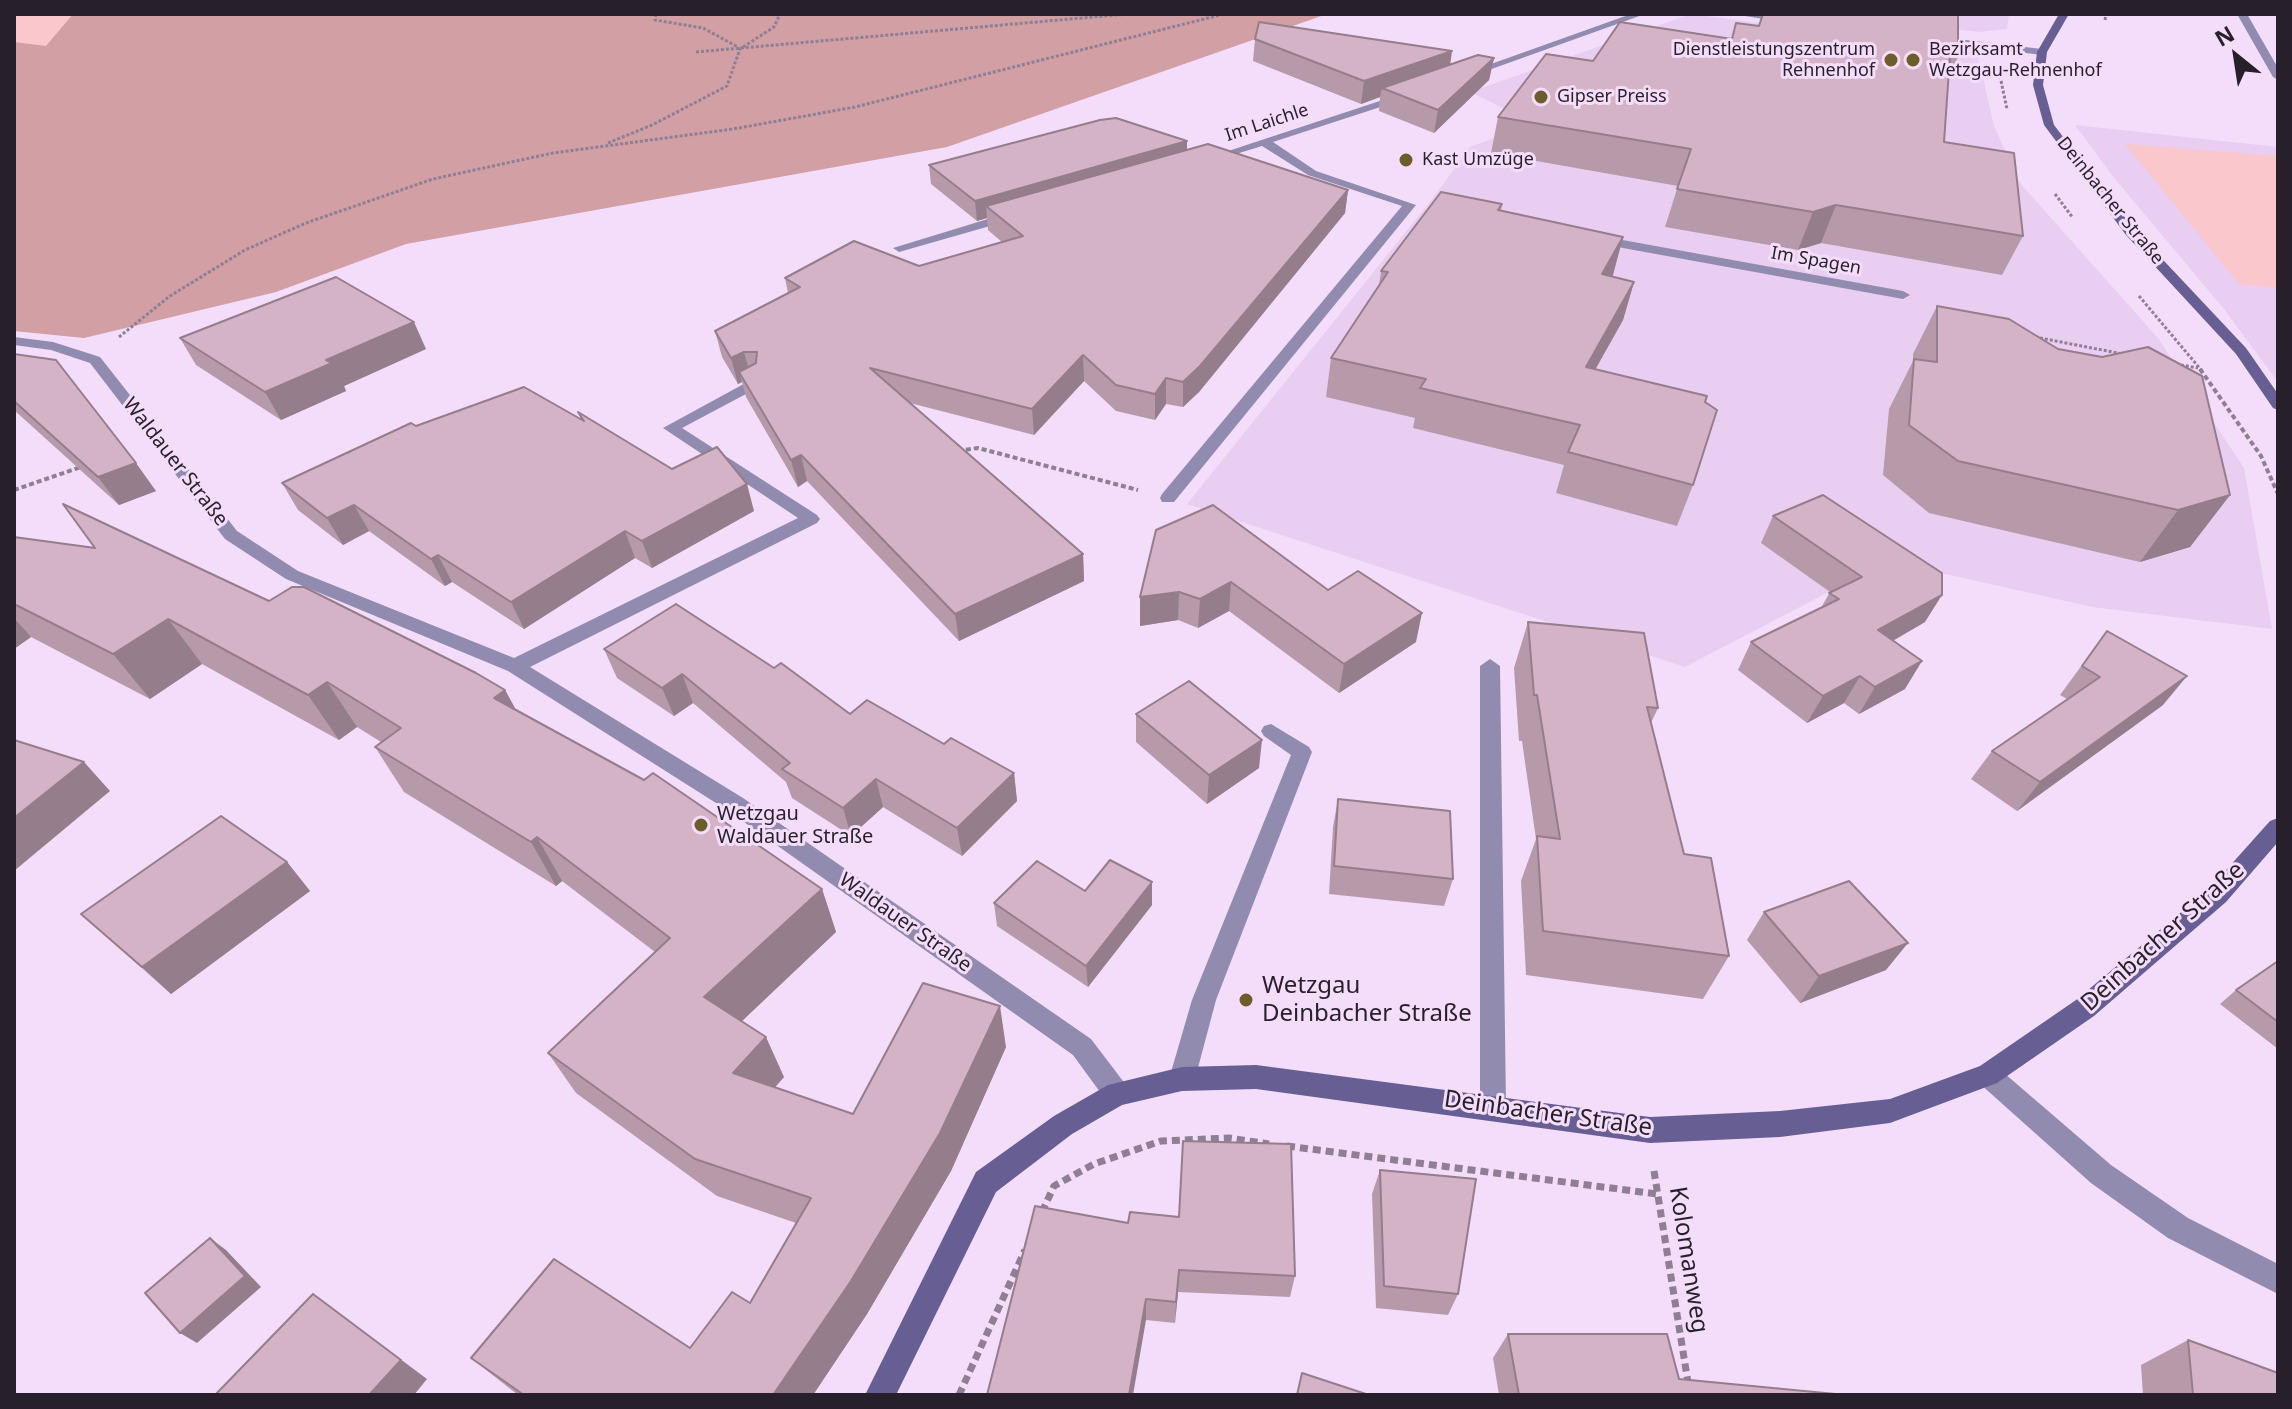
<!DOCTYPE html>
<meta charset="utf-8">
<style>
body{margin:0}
#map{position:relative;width:2292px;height:1409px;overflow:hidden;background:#f3ddfb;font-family:"Noto Sans",sans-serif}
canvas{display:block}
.frame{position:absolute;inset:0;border:16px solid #271f2a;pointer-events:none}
.north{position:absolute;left:2196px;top:16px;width:80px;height:80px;-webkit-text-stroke:6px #f3ddfb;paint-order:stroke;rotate:330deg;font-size:22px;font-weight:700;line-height:32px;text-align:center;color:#271f2a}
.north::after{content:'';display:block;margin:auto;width:28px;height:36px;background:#271f2a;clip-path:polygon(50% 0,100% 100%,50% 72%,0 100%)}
</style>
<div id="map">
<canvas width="2292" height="1409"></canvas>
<div class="frame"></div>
<div class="north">N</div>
</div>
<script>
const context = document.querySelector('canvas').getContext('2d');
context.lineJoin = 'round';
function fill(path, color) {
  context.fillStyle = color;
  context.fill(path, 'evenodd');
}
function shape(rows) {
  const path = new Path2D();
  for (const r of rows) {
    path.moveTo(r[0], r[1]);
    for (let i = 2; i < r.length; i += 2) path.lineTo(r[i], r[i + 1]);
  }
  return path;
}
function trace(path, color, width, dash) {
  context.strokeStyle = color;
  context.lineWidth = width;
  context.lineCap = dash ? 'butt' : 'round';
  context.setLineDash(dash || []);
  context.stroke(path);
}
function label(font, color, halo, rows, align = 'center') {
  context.font = font + ' "Noto Sans",sans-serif';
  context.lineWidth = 6;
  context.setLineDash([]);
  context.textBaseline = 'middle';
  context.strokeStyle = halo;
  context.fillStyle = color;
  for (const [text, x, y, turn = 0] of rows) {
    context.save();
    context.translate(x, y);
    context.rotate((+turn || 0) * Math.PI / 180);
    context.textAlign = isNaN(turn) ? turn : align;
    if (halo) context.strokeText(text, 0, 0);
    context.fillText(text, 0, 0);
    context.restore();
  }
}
const built = shape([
 [1691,14,1977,51,1994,126,2020,183,2158,338,2244,468,2272,629,2092,607,1888,561,1685,667,1187,504,1433,198,1470,147,1534,123,1470,92],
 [1813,14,2009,14,2007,29,1979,32],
 [2075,125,2278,147,2278,382,2224,309,2115,179]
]);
const green = shape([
 [14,14,73,14,46,47,14,42],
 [2125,144,2278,156,2278,288,2239,284]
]);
const forest = shape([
 [73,14,1327,14,947,147,406,244,276,292,84,338,14,331,14,42,46,46]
]);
const pathFar2 = shape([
 [656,14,655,20,703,28,738,47],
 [2105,20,2106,14],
 [696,52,1127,14],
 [2000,76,2007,109],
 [608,143,652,125,727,86,740,49,774,27,780,14],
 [2055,194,2073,218],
 [2139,296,2202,371],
 [119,337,170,296,245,250,306,223,433,179,553,153,733,129,855,107,1224,14],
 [2035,337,2123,354],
 [2176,364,2198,368]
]);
const pathFar1 = shape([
 [2200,369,2261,456,2278,494],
 [958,451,978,448,1138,490],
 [14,490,81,467]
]);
const path = shape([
 [1287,1146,1657,1194],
 [1654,1171,1690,1395],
 [1042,1212,1054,1186,1094,1164,1161,1141,1229,1138,1269,1144],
 [959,1395,1025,1250]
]);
const lane = shape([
 [1490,659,1500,666,1506,1107,1502,1116,1493,1119,1484,1116,1480,1107,1480,666,1490,659],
 [1271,724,1309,747,1312,752,1216,1000,1195,1079,1191,1087,1182,1091,1173,1087,1169,1079,1192,1000,1291,755,1264,736,1261,731,1264,726,1271,724]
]);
const street = shape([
 [1631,14,1645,14,1472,76,1463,74,1631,14],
 [1733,14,1761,14,1793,20,1788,23,1733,14],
 [2237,14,2247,14,2278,68,2278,80,2273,77,2237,14],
 [1931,36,2042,49,2047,52,2042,55,1928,41,1931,36],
 [1404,93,1408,94,1408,98,1273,142,1316,171,1416,205,1174,502,1162,502,1160,498,1162,494,1402,206,1308,175,1262,146,1210,162,1204,159,1404,93],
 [1014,211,1020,215,1018,218,899,252,893,248,1014,211],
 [1595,235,1903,291,1910,295,1903,299,1590,242,1589,239,1595,235],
 [14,337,53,342,100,357,237,531,298,571,514,658,798,518,663,428,751,380,761,380,761,386,682,428,817,515,820,519,817,523,530,667,743,798,1091,1039,1126,1085,1130,1094,1126,1103,1117,1106,1108,1103,1073,1055,727,810,508,671,286,579,225,539,90,363,51,350,14,345,14,337],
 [1988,1063,1997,1067,2111,1165,2188,1218,2278,1264,2278,1294,2168,1238,2091,1183,1979,1083,1975,1075,1979,1067,1988,1063]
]);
const secondary = shape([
 [2059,14,2069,14,2047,52,2043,85,2054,125,2134,229,2246,348,2278,394,2278,410,2273,408,2236,354,2126,235,2044,125,2033,85,2037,52,2059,14],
 [2278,818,2278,842,2226,902,2094,1016,1997,1083,1890,1123,1780,1137,1650,1143,1256,1089,1182,1091,1122,1105,1072,1134,996,1192,896,1395,865,1395,976,1172,1054,1116,1108,1085,1182,1067,1256,1065,1650,1117,1780,1111,1890,1099,1980,1066,2076,1000,2210,888,2270,821,2278,818]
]);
const wall = shape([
 [1736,23,1958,57,1948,78,1944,142,2023,236,2002,275,1821,243,1798,250,1665,227,1678,186,1491,153,1498,117,1593,61,1732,39],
 [1255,39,1450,64,1494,58,1489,80,1434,133,1379,111,1380,97,1361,104,1253,61],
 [1187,150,1348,190,1345,213,1199,392,1183,407,1166,404,1155,420,1116,411,1084,381,1034,435,910,403,1083,554,1084,581,959,641,807,481,798,487,746,397,742,382,738,384,722,357,715,331,788,293,785,278,919,266,1002,242,988,230,987,218,977,221,931,184,929,165],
 [1502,204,1501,211,1623,237,1612,277,1634,282,1623,320,1595,370,1705,403,1693,485,1677,526,1556,493,1564,465,1413,428,1415,418,1326,397,1331,358,1379,286,1381,271],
 [1937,306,2058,349,2230,495,2190,547,2140,562,1929,513,1883,475,1889,409,1913,361,1913,354],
 [180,338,426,349,344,386,346,391,281,420,196,365],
 [14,354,156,491,119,505,14,410],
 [578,412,672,469,754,511,652,568,635,558,524,629,452,582,445,586,369,531,343,545,298,510,282,483,416,426,581,419],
 [1823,495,1925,622,1893,641,1905,689,1859,714,1844,703,1807,723,1738,670,1751,642,1821,608,1830,592,1761,543,1773,516],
 [1156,530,1328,590,1416,642,1339,693,1229,611,1198,628,1178,620,1140,626,1140,597],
 [14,537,269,601,505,690,516,710,822,889,836,932,742,1021,784,1077,775,1087,853,1114,1006,1047,951,1171,867,1314,813,1395,518,1395,471,1358,690,1348,750,1303,796,1223,717,1196,576,1093,548,1053,655,952,562,881,556,886,404,792,375,747,381,742,357,727,339,740,202,664,150,699,31,637,14,649],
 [1528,622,1658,708,1651,723,1684,854,1729,956,1703,999,1526,975,1521,881,1536,839,1522,741,1519,741,1514,668],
 [2107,631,2163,705,2017,811,1971,779,1992,751,2067,699,2060,695],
 [604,649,774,668,850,714,944,744,1014,773,1017,801,962,856,883,807,851,836,792,798,786,782,693,703,674,716,617,678],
 [1136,714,1259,768,1207,804,1136,742],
 [1338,799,1453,879,1444,906,1329,894,1333,827],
 [287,862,310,891,171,994,81,914],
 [1085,891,1152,905,1088,987,997,926,994,903],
 [1764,912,1886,970,1800,1003,1747,940],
 [2278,961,2278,1049,2220,1004,2236,990],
 [1380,1170,1458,1294,1448,1315,1376,1308,1372,1194],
 [1035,1206,1295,1276,1290,1297,1178,1292,1175,1323,1146,1320],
 [1508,1334,1679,1379,1846,1395,1499,1395,1493,1358],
 [2188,1340,2278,1395,2143,1395,2141,1365]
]);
const shadedWall = shape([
 [1452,51,1449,74,1382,88,1380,97,1361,104,1364,81],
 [1494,58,1489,80,1434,133,1438,110],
 [1187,141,1187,160,986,206,987,218,977,221,975,201],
 [1348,190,1345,213,1199,392,1183,407,1183,382],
 [1836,205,1821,243,1798,250,1813,212],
 [1623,237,1613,275,1591,312,1602,274],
 [1634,282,1623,320,1574,407,1586,367],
 [414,322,426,349,344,386,346,391,281,420,265,392,326,360],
 [744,352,751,377,739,372,742,382,738,384,731,358],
 [1083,355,1084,381,1034,435,1032,409],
 [1166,378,1166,404,1155,420,1155,394],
 [801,455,807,481,798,487,791,460],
 [136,463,156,491,119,505,98,477],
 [747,484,754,511,652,568,642,541],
 [2230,495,2190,547,2140,562,2178,510],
 [354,505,369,531,343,545,327,518],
 [625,531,635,558,524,629,511,602],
 [1083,554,1084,581,959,641,955,614],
 [438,555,452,582,445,586,431,559],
 [1231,582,1229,611,1198,628,1200,599],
 [1179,592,1178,620,1140,626,1140,597],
 [1942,595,1925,622,1862,658,1878,630],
 [1422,613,1416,642,1339,693,1344,664],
 [14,618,31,637,14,649],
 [168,619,202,664,150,699,113,654],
 [1922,661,1905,689,1859,714,1875,687],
 [682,674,693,703,674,716,662,688],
 [1860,676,1844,703,1807,723,1823,696],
 [2187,676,2163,705,2017,811,2040,782],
 [327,682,357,727,339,740,308,695],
 [505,690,529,734,494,698],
 [1262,740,1259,768,1207,804,1209,775],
 [84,762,110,791,14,871,14,818],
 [1014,773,1017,801,962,856,957,828],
 [876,779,883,807,851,836,843,808],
 [537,837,562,881,556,886,531,842],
 [287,862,310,891,171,994,142,967],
 [1152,882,1152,905,1088,987,1086,966],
 [822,889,836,932,724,1038,704,997],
 [1908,943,1886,970,1800,1003,1819,976],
 [1000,1006,1006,1047,951,1171,867,1314,813,1395,773,1395],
 [766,1037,784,1077,753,1112,733,1073],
 [210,1238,226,1250,261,1287,197,1343,180,1333],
 [1179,1270,1178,1292,1175,1323,1176,1302],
 [313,1294,427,1379,414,1395,369,1395],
 [1146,1299,1146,1320,1133,1395,1129,1395]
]);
const building = shape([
 [1763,14,1958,14,1958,57,1950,56,1944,142,2014,153,2023,236,1836,205,1813,212,1677,189,1691,149,1498,117,1546,54,1593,61,1620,22,1732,39,1736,23,1759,26,1763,14],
 [1259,22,1452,51,1364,81,1255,39,1259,22],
 [1478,55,1494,58,1438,110,1382,88,1478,55],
 [1116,118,1187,141,975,201,929,165,1100,120,1116,118],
 [1208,144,1348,190,1200,366,1183,382,1166,378,1155,394,1116,385,1083,355,1032,409,870,368,1083,554,955,614,801,455,791,460,739,372,756,363,757,352,744,352,731,358,715,331,800,287,785,278,854,241,919,266,1023,236,986,206,1208,144],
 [1441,192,1502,204,1498,210,1623,237,1602,274,1634,282,1586,367,1707,396,1705,402,1717,410,1693,485,1568,452,1580,425,1420,388,1426,379,1331,358,1388,272,1381,271,1441,192],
 [336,277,414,322,326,360,332,363,265,392,180,338,336,277],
 [1937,306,2009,319,2058,349,2102,357,2148,347,2202,376,2230,495,2178,510,1958,461,1909,425,1914,359,1937,362,1937,306],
 [14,354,56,360,136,463,98,477,14,401,14,354],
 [524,387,584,421,578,412,672,469,717,447,747,484,642,541,625,531,511,602,438,555,431,559,354,505,327,518,282,483,411,423,416,426,524,387],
 [1823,495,1942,573,1942,595,1878,630,1922,661,1875,687,1860,676,1823,696,1751,642,1839,599,1829,593,1862,577,1773,516,1823,495],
 [63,504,269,601,292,587,304,587,476,673,505,690,494,698,644,780,653,773,822,889,704,997,766,1037,733,1073,853,1114,923,983,1000,1006,940,1133,851,1281,773,1395,524,1395,471,1358,554,1259,690,1348,732,1292,750,1303,811,1198,695,1159,548,1053,670,938,537,837,531,842,375,747,401,728,327,682,308,695,168,619,113,654,14,604,14,537,95,548,63,504],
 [1213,505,1328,590,1358,571,1422,613,1344,664,1231,582,1200,599,1179,592,1140,597,1156,530,1213,505],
 [676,604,774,668,781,663,850,714,867,700,944,744,951,738,1014,773,957,828,876,779,843,808,782,769,790,763,682,674,662,688,604,649,676,604],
 [1528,622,1644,633,1658,708,1647,707,1684,854,1711,858,1729,956,1543,931,1537,836,1560,839,1537,695,1534,695,1528,622],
 [2107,631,2187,676,2040,782,1992,751,2100,677,2082,666,2107,631],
 [1189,681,1262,740,1209,775,1136,714,1189,681],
 [14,740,84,762,14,818,14,740],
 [1338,799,1450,811,1453,879,1334,866,1338,799],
 [221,816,287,862,142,967,81,914,221,816],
 [1110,860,1152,882,1086,966,994,903,1037,861,1085,891,1110,860],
 [1849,881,1908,943,1819,976,1764,912,1849,881],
 [2278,961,2278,1022,2236,990,2278,961],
 [1183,1141,1291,1144,1295,1276,1179,1270,1176,1302,1146,1299,1129,1395,987,1395,1035,1206,1128,1223,1130,1212,1179,1217,1183,1141],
 [1380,1170,1476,1179,1458,1294,1384,1286,1380,1170],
 [210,1238,245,1276,180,1333,145,1293,210,1238],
 [313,1294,401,1360,369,1395,215,1395,313,1294],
 [1508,1334,1667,1334,1679,1379,1846,1395,1519,1395,1508,1334],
 [2188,1340,2278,1373,2278,1395,2193,1395,2188,1340],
 [1302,1373,1369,1395,1297,1395,1302,1373]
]);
const markers = [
 [1891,60,8,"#6e5d2b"],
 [1913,60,8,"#6e5d2b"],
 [1541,97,8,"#6e5d2b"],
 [1406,160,8,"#6e5d2b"],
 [701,825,8,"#6e5d2b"],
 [1246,1000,8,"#6e5d2b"]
];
const farPoinames = [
 ["Dienstleistungszentrum",1875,50,"right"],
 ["Rehnenhof",1875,71,"right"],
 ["Bezirksamt",1929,50],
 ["Wetzgau-Rehnenhof",1929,71],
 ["Gipser Preiss",1557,97],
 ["Kast Umzüge",1422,160]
];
const farStreetnames = [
 ["Im Laichle",1267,123,-18],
 ["Deinbacher Straße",2110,201,51],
 ["Im Spagen",1816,261,10]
];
const streetNames = [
 ["Waldauer Straße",175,462,52],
 ["Waldauer Straße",905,923,35]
];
const poiNames = [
 ["Wetzgau",717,814],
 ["Waldauer Straße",717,837]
];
const nearStreetnames = [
 ["Deinbacher Straße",2163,937,-42],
 ["Deinbacher Straße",1548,1114,8],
 ["Kolomanweg",1688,1260,81]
];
const nearPoinames = [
 ["Wetzgau",1262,986],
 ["Deinbacher Straße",1262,1014]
];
fill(built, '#e9cef2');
fill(green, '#f9c7cc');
fill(forest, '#d19fa4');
trace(pathFar2, '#8e7f94', 3, [3, 2]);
trace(pathFar1, '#8e7f94', 4, [5, 3]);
trace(path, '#8e7f94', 7, [8, 5]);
fill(lane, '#908baf');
fill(street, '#908baf');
fill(secondary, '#675f93');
fill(wall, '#b79aaa');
fill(shadedWall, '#957d8b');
fill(building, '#d5b3c6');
trace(building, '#957d8b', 2);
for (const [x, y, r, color] of markers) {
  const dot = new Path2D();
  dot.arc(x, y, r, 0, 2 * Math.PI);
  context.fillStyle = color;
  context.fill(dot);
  trace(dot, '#f3ddfb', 3);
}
label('18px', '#271f2a', '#f3ddfb', farPoinames, 'left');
label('18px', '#271f2a', '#f3ddfb', farStreetnames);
label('20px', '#271f2a', '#f3ddfb', streetNames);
label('20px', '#271f2a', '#f3ddfb', poiNames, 'left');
label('24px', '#271f2a', '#f3ddfb', nearStreetnames);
label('24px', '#271f2a', '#f3ddfb', nearPoinames, 'left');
</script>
